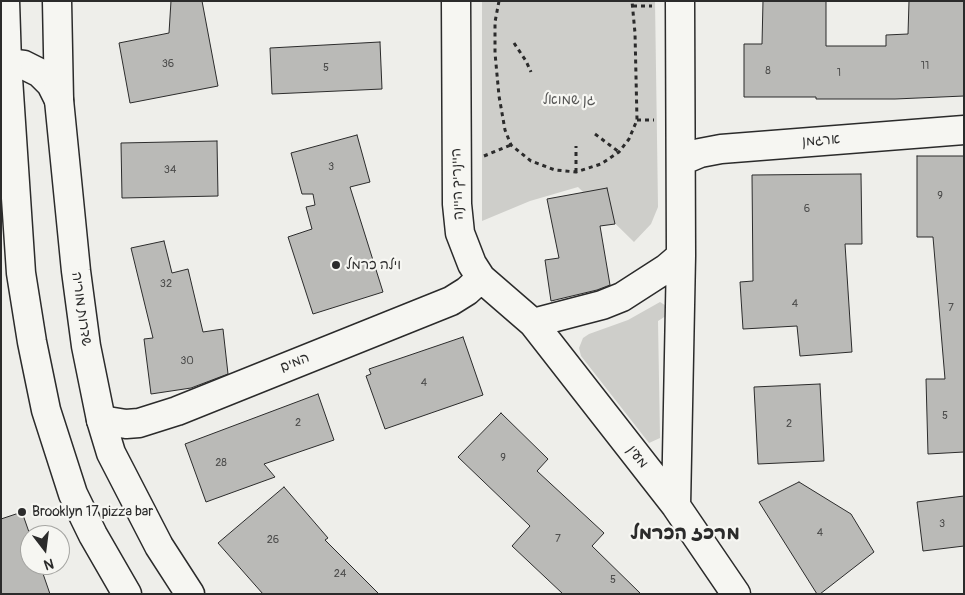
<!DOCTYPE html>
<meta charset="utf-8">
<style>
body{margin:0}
#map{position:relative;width:965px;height:595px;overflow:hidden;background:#eeeeea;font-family:Pangolin,sans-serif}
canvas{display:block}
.frame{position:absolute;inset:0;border:2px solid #2b2b2b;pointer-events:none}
.north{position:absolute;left:20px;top:525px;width:50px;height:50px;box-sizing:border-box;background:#f6f6f2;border:1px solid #a5a5a2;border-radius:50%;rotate:165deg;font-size:14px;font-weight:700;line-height:20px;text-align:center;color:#2b2b2b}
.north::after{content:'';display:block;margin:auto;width:18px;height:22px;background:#2b2b2b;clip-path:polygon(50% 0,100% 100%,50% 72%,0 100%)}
</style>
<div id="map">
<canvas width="965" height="595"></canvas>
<div class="frame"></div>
<div class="north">N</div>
</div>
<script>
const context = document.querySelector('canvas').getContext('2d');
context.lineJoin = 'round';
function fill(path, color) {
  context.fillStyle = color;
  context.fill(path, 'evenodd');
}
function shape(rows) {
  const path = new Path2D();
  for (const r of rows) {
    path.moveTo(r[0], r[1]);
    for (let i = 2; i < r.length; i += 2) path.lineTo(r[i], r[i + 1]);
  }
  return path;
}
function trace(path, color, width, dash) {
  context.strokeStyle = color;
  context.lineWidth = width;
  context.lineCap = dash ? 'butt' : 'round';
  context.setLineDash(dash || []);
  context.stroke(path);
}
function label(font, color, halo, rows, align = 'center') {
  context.font = font + ' Pangolin,"Playpen Sans Hebrew",sans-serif';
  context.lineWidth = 4.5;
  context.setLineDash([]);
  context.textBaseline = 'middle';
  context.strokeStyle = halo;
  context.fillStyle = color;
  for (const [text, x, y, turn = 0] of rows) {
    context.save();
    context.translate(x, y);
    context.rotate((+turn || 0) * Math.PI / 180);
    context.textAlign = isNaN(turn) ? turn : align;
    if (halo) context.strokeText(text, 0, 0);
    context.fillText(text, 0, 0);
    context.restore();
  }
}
const green = shape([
 [482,1,655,1,658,207,651,224,634,242,578,187,530,201,482,221],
 [660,302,668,307,669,314,658,321,660,438,649,443,581,356,579,348,583,338,589,334,628,320]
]);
const building = shape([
 [171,1,202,1,218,86,130,103,119,43,169,33,171,1],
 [763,1,826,1,826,46,886,46,886,35,908,34,909,1,964,1,964,96,895,99,816,99,816,97,744,97,744,44,762,44,763,1],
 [380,42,382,89,272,94,270,48,380,42],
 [357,135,370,182,350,187,383,292,313,314,288,237,312,229,306,207,315,205,313,194,302,194,291,153,357,135],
 [217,141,218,196,122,198,121,143,217,141],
 [917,156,964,156,964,452,928,454,926,379,945,379,933,237,917,237,917,156],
 [861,174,862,244,845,244,852,352,800,356,797,326,743,329,740,282,753,281,752,175,861,174],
 [607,188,615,224,600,226,610,285,597,290,551,301,545,260,559,258,547,199,607,188],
 [164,241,172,273,188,269,203,332,223,329,228,374,191,388,151,394,144,339,153,338,131,248,164,241],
 [463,337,483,395,385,429,366,376,371,374,369,369,463,337],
 [820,384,824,461,758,464,754,387,820,384],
 [318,394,334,440,264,464,275,477,206,502,185,444,318,394],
 [501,413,548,459,537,471,604,533,592,546,641,594,563,594,512,546,530,526,458,457,501,413],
 [799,482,851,514,874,552,820,594,817,594,759,502,799,482],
 [284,487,328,538,325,540,379,594,263,594,218,543,284,487],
 [964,496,964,546,923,551,917,502,964,496],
 [22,512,30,535,30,565,40,565,50,594,1,594,1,519,22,512]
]);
const path = shape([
 [499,1,495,22,495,53,499,96,505,130,511,145,531,161,555,170,576,172,601,164,619,152,629,139,637,120,635,33,632,1],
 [633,6,652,6],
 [514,43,526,61,531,72],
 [637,120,654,120],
 [595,134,619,152],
 [484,156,511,145],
 [576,172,576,146]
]);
const minor = shape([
 [456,1,457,204,460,233,472,264,481,278,533,323,676,506,736,594],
 [1,64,7,63,24,65,40,73,51,84,59,100],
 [681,161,700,153,721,149,964,130],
 [533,323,602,305,622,297,667,268,681,256],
 [101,420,126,424,139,423,177,411,451,301,467,291,481,278],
 [676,506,681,256,680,1]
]);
const major = shape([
 [5,1,7,63,21,273,32,342,46,410,73,494,93,535,127,594],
 [57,1,59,100,76,271,86,346,101,420,111,453,159,546,190,594]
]);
const markers = [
 [336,265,5,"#2b2b2b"],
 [22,512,5,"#2b2b2b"]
];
const numberNames = [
 ["36",168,64],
 ["11",925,66],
 ["5",326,68],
 ["8",768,71],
 ["1",839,73],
 ["3",331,167],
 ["34",170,170],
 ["9",940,196],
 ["6",807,209],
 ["32",166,284],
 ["4",795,304],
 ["7",951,308],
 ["30",187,361],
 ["4",424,383],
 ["5",945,416],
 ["2",298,423],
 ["2",789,424],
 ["9",503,458],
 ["28",221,463],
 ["3",942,524],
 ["4",820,533],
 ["7",558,539],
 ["26",273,540],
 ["24",340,574],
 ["5",613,580]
];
const parkNames = [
 ["גן שמואל",569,100]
];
const streetNames = [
 ["ארגמן",821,141,-4],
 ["היינריך היינה",458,184,-92],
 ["שדרות מוריה",81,309,82],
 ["המים",295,363,-22],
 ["מעין",637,457,52]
];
const poiNames = [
 ["וילה כרמל",346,265],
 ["Brooklyn 17 pizza bar",32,512]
];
const districtNames = [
 ["מרכז הכרמל",685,534]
];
fill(green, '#cececa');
fill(building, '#babab7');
trace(building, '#2b2b2b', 1);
trace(minor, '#2b2b2b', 31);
trace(major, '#2b2b2b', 31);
trace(path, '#2b2b2b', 3, [4, 4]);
trace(minor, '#f6f6f2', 28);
trace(major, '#f6f6f2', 28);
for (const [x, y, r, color] of markers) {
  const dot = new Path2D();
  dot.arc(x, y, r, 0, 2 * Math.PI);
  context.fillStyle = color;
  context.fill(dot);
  trace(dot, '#f6f6f2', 2);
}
label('11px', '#4f4f4e', null, numberNames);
label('14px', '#545453', '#f6f6f2', parkNames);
label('14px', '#2b2b2b', '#f6f6f2', streetNames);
label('14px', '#2b2b2b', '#f6f6f2', poiNames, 'left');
label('bold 19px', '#2b2b2b', '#f6f6f2', districtNames);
</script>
